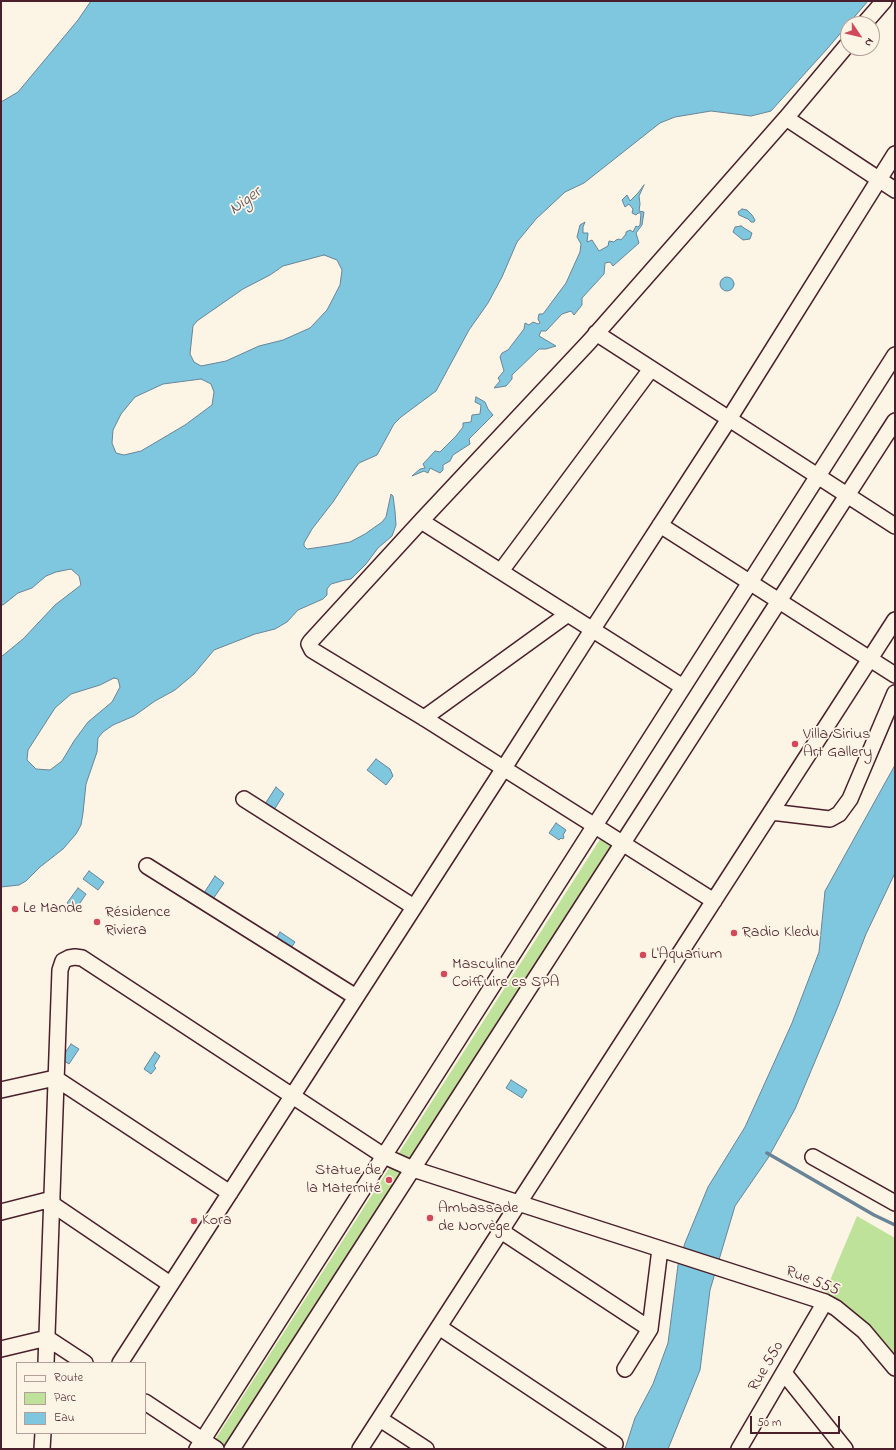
<!DOCTYPE html>
<meta charset="utf-8">
<style>
body{margin:0}
#map{position:relative;width:896px;height:1450px;overflow:hidden;background:#fcf5e5;font-family:"Indie Flower",sans-serif}
canvas{display:block}
.frame{position:absolute;inset:0;border:2px solid #4a1f2b;pointer-events:none}
.legend{position:absolute;left:16px;top:1362px;width:130px;height:72px;box-sizing:border-box;background:#fcf5e5;border:1px solid #b59f9b;margin:0;padding:5px 7px;list-style:none;font-size:12px;color:#4a1f2b}
.legend li{display:flex;align-items:center;gap:8px;height:20px}
.legend b{width:20px;border:1px solid #b59f9b}
.north{position:absolute;left:840px;top:16px;width:40px;height:40px;box-sizing:border-box;background:#fcf5e5;border:1px solid #b59f9b;border-radius:50%;rotate:125deg;font-size:11px;font-weight:700;line-height:16px;text-align:center;color:#4a1f2b}
.north::after{content:'';display:block;margin:auto;width:14px;height:18px;background:#d1495b;clip-path:polygon(50% 0,100% 100%,50% 72%,0 100%)}
.scale{position:absolute;left:750px;top:1416px;width:90px;height:18px;box-sizing:border-box;border:2px solid #4a1f2b;border-top:0;padding-left:5px;font-size:12px;line-height:14px;white-space:nowrap;color:#4a1f2b;-webkit-text-stroke:3px #fcf5e5;paint-order:stroke}
</style>
<div id="map">
<canvas width="896" height="1450"></canvas>
<div class="frame"></div>
<ul class="legend">
<li><b style="height:5px;background:#fcf5e5"></b>Route</li>
<li><b style="height:11px;background:#bfe29b"></b>Parc</li>
<li><b style="height:11px;background:#7ec7df"></b>Eau</li>
</ul>
<div class="north">N</div>
<div class="scale">50 m</div>
</div>
<script>
const context = document.querySelector('canvas').getContext('2d');
context.lineJoin = 'round';
function fill(path, color) {
  context.fillStyle = color;
  context.fill(path, 'evenodd');
}
function shape(rows) {
  const path = new Path2D();
  for (const r of rows) {
    if (r.length === 3) {
      path.moveTo(r[0] + r[2], r[1]);
      path.arc(r[0], r[1], r[2], 0, 2 * Math.PI);
      continue;
    }
    path.moveTo(r[0], r[1]);
    for (let i = 2; i < r.length; i += 2) path.lineTo(r[i], r[i + 1]);
  }
  return path;
}
function trace(path, color, width, dash) {
  context.strokeStyle = color;
  context.lineWidth = width;
  context.lineCap = dash ? 'butt' : 'round';
  context.setLineDash(dash || []);
  context.stroke(path);
}
function label(font, color, halo, rows, align = 'center') {
  context.font = font + ' "Indie Flower",sans-serif';
  context.lineWidth = 3.5;
  context.setLineDash([]);
  context.textBaseline = 'middle';
  context.strokeStyle = halo;
  context.fillStyle = color;
  for (const [text, x, y, turn = 0] of rows) {
    context.save();
    context.translate(x, y);
    context.rotate((+turn || 0) * Math.PI / 180);
    context.textAlign = isNaN(turn) ? turn : align;
    if (halo) context.strokeText(text, 0, 0);
    context.fillText(text, 0, 0);
    context.restore();
  }
}
const green = shape([
 [604,833,618,841,224,1449,209,1449],
 [857,1216,895,1238,895,1356,823,1297]
]);
const water = shape([
 [91,1,868,1,827,49,771,111,751,116,711,111,675,117,660,123,584,183,565,192,536,219,517,242,502,277,488,303,469,330,436,391,401,417,394,424,377,455,359,463,356,467,333,502,312,529,304,543,304,546,307,549,328,546,350,542,365,534,382,522,386,517,391,494,393,496,395,511,396,525,392,536,378,548,366,564,351,579,345,580,331,584,327,589,327,595,323,599,298,610,287,622,275,629,255,634,214,650,194,674,175,690,155,701,134,716,113,725,103,732,98,738,97,752,86,784,83,813,81,825,76,834,63,849,40,867,26,881,19,885,1,887,1,657,23,639,55,605,81,585,79,576,71,569,56,572,46,576,32,588,18,593,3,605,1,605,1,102,18,92,78,20,91,1],
 [324,255,337,260,342,270,340,285,327,310,310,328,283,340,259,346,226,361,201,366,194,362,190,354,193,326,197,321,243,289,270,275,283,266,324,255],
 [201,379,211,384,214,392,212,405,185,425,141,451,124,455,116,453,112,443,113,430,121,414,135,397,163,384,201,379],
 [114,678,118,679,120,687,112,702,88,722,74,741,62,761,50,770,36,769,27,760,28,750,55,708,71,694,100,685,114,678],
 [644,185,639,196,640,204,639,211,644,212,642,225,636,233,639,243,613,266,610,262,605,263,604,274,582,298,582,305,574,315,571,311,562,314,546,331,541,331,539,336,556,346,546,349,539,349,512,375,512,379,506,386,494,388,500,381,498,378,504,371,500,357,502,353,508,350,524,329,525,323,529,325,533,322,538,324,540,323,538,319,539,314,543,314,566,283,580,252,581,244,577,237,580,225,585,222,583,227,583,233,588,233,587,242,592,240,599,251,608,246,609,241,614,242,616,240,619,239,621,240,626,234,626,232,630,230,633,232,636,226,638,227,640,225,641,213,638,213,636,215,632,213,633,209,629,204,625,207,622,200,627,195,630,201,638,193,644,185],
 [742,209,747,210,752,215,755,220,754,222,751,222,748,219,739,215,738,212,742,209],
 [741,226,752,233,750,239,743,240,733,232,735,227,741,226],
 [727,284,7],
 [476,397,485,402,488,409,493,415,469,439,470,444,453,455,450,461,443,465,443,470,440,473,430,468,428,473,424,471,412,476,420,469,425,468,423,464,435,451,440,452,456,436,463,427,463,423,471,422,472,415,480,414,481,405,475,402,476,397],
 [376,759,390,769,393,776,386,785,367,770,376,759],
 [895,765,895,873,866,934,837,1009,795,1109,768,1158,735,1206,710,1290,700,1370,668,1449,625,1449,635,1418,653,1384,668,1343,678,1265,685,1243,708,1187,745,1127,792,1023,819,952,825,891,895,765],
 [276,787,284,794,274,810,265,804,276,787],
 [556,823,566,830,563,835,564,837,563,839,561,838,559,840,549,833,556,823],
 [89,871,104,882,98,890,83,879,89,871],
 [215,876,224,883,213,899,204,893,215,876],
 [78,888,86,894,76,909,67,903,78,888],
 [280,932,295,942,289,951,274,942,280,932],
 [71,1044,79,1049,69,1064,61,1059,71,1044],
 [155,1052,160,1056,154,1066,156,1068,151,1074,144,1069,155,1052],
 [511,1080,527,1090,522,1098,506,1088,511,1080]
]);
const stream = shape([
 [767,1153,874,1215,895,1225]
]);
const minor = shape([
 [864,24,884,1],
 [786,118,895,190],
 [596,333,895,526],
 [421,521,683,687],
 [660,525,895,675],
 [501,571,651,369],
 [424,718,568,614],
 [244,799,414,907],
 [771,812,830,819,839,814,850,799,895,693],
 [147,866,356,997],
 [714,901,424,718,312,650,309,644,311,641,421,521,589,342,786,118,848,44],
 [1,1090,55,1078,230,1193],
 [813,1157,895,1203],
 [52,1204,170,1284],
 [1,1212,52,1199],
 [501,1231,650,1329],
 [439,1327,615,1444],
 [1,1349,47,1338,85,1363],
 [46,1363,60,970,63,961,69,958,75,957,82,958,384,1156,413,1169,825,1302,836,1308,864,1331,895,1368],
 [120,1363,504,768,587,638,729,419,895,154],
 [625,1369,650,1329,660,1249],
 [784,1373,845,1449],
 [145,1402,216,1449],
 [380,1419,426,1449],
 [42,1449,43,1433],
 [197,1449,895,355],
 [232,1449,895,421],
 [360,1449,895,620],
 [739,1449,825,1302]
]);
const markers = [
 [795,744,4,"#d1495b"],
 [15,909,4,"#d1495b"],
 [97,922,4,"#d1495b"],
 [734,933,4,"#d1495b"],
 [643,955,4,"#d1495b"],
 [444,974,4,"#d1495b"],
 [389,1180,4,"#d1495b"],
 [430,1218,4,"#d1495b"],
 [194,1221,4,"#d1495b"]
];
const poiNames = [
 ["Villa Sirius",803,735],
 ["Art Gallery",803,753],
 ["Le Mande",23,909],
 ["Résidence",105,913],
 ["Riviera",105,931],
 ["Radio Kledu",742,933],
 ["L'Aquarium",651,955],
 ["Masculine",452,965],
 ["Coiffuire es SPA",452,983],
 ["Statue de",381,1171,"right"],
 ["la Maternité",381,1189,"right"],
 ["Ambassade",438,1209],
 ["de Norvège",438,1227],
 ["Kora",202,1221]
];
const streetNames = [
 ["Rue 555",812,1282,21],
 ["Rue 550",767,1367,-60]
];
const waterNames = [
 ["Niger",246,202,-36]
];
fill(green, '#bfe29b');
fill(water, '#7ec7df');
trace(water, '#698497', 1);
trace(stream, '#698497', 3.5);
trace(minor, '#4a1f2b', 18);
trace(minor, '#fcf5e5', 15);
for (const [x, y, r, color] of markers) {
  const dot = new Path2D();
  dot.arc(x, y, r, 0, 2 * Math.PI);
  context.fillStyle = color;
  context.fill(dot);
  trace(dot, '#fcf5e5', 1.5);
}
label('16px', '#4a1f2b', '#fcf5e5', poiNames, 'left');
label('16px', '#4a1f2b', '#fcf5e5', streetNames);
label('italic 17px', '#5a5161', '#fcf5e5', waterNames);
</script>
